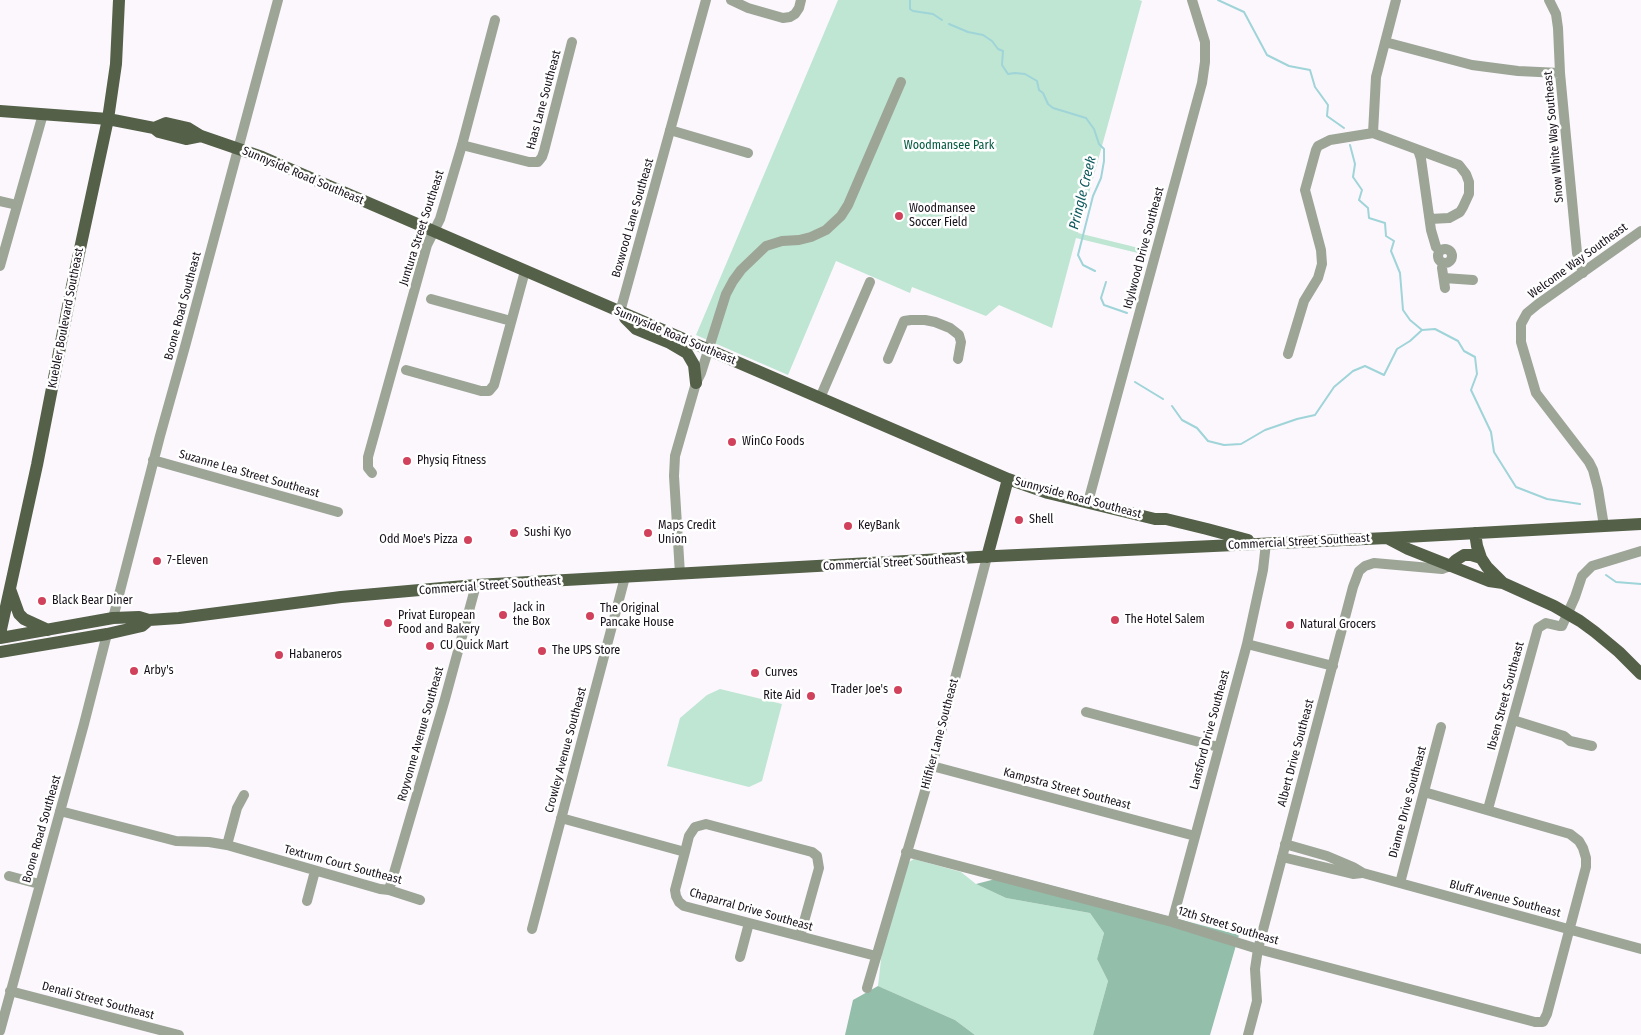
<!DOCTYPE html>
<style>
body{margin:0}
canvas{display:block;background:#fbf7fd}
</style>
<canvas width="1641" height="1035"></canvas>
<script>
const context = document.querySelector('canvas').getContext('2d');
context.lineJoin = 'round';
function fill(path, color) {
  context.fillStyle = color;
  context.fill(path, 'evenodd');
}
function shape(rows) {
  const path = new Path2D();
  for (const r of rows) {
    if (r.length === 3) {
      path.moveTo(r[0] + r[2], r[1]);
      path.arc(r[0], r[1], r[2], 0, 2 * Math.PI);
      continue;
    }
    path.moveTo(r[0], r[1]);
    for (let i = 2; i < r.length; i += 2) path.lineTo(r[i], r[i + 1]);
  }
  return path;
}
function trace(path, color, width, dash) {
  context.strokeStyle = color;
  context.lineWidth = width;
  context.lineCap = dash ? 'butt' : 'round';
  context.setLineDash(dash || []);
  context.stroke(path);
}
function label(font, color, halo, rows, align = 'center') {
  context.font = font + ' "Fira Sans Condensed",sans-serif';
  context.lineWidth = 5;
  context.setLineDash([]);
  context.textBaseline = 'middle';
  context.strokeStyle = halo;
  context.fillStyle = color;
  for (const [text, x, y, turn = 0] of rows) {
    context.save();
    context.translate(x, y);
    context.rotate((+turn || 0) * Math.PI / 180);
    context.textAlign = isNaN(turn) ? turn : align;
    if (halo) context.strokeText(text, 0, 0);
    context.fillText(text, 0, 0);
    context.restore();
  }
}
const green = shape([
 [838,0,1139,0,1142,1,1078,233,1147,250,1146,255,1076,238,1052,328,999,305,986,316,912,287,910,293,836,261,788,375,696,335],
 [720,689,782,704,762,781,749,787,667,766,680,718,707,695],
 [914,859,961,872,976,884,1006,898,1090,913,1104,933,1097,959,1108,981,1093,1035,975,1035,955,1020,878,986,882,951,907,863]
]);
const forest = shape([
 [1011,875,1239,935,1210,1035,1093,1035,1108,981,1097,959,1104,933,1090,913,1006,898,976,884],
 [878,986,955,1020,975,1035,845,1035,853,1000]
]);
const stream = shape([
 [910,0,910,9,913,11,933,14,942,20],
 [1218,0,1244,12,1267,55,1289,66,1310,70,1315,87,1328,105,1327,116,1344,128],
 [949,24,968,32,983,35,992,41,998,49,1003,51,1002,65,1008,74,1015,73,1025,74,1037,81,1039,90,1043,93,1048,104,1053,108,1086,118,1094,129,1099,144,1104,149,1104,161,1101,178,1093,196,1078,255,1083,265,1095,271],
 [1350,145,1355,164,1353,177,1362,190,1359,200,1368,208,1369,218,1385,223,1386,236,1394,241,1391,251,1400,273,1403,310,1410,320,1422,330],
 [1106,282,1101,298,1104,305,1127,313],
 [1135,382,1163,399],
 [1172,406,1182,420,1197,428,1208,441,1224,445,1241,444,1265,430,1297,419,1315,415,1334,387,1353,371,1365,366,1384,375,1397,349,1410,341,1422,330,1435,329,1458,341,1464,351,1475,357,1477,374,1471,390,1491,432,1494,452,1516,487,1547,499,1580,504],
 [1606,575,1616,582,1641,584]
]);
const minor = shape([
 [731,0,748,8,783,18,790,17,795,14,799,8,801,0],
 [1549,0,1556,14,1558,28,1560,73,1577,253,1583,273],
 [1385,42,1472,65,1518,71,1560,73],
 [670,130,748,153],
 [1373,133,1376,77,1396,0],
 [462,145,529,162,538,162,542,157,544,151,572,42],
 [1418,150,1421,159,1431,230,1436,247,1440,251],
 [0,201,17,205],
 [1445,256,7],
 [1443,263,1442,268,1445,288],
 [0,266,43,114],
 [1444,278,1473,280],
 [431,299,511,321],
 [620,312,706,0],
 [1288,354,1304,301,1318,278,1322,264,1321,250,1305,190,1316,150,1318,146,1330,140,1373,133,1459,165,1466,174,1469,182,1469,194,1463,207,1460,212,1449,218,1430,219],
 [888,359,904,321,911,320,925,320,935,322,950,328,959,335,961,342,958,359],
 [406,370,481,391,489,391,494,385,525,271],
 [820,398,870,282],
 [153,460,338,512],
 [372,473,368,468,368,457,427,245,440,219,462,145,495,20],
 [1088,502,1202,83,1205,62,1205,42,1192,0],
 [1604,526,1598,489,1593,470,1589,462,1536,393,1521,342,1521,324,1527,313,1538,304,1641,231],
 [680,574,674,476,675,456,696,383,701,373,726,294,733,281,741,270,766,246,782,241,799,240,811,237,826,230,841,216,848,205,901,82],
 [113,618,160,436,186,343,278,0],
 [1247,644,1333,666],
 [1086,712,1218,747],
 [1513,720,1564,736,1570,741,1592,746],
 [932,766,1195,836],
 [1488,809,1538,628,1546,623,1559,626,1562,626,1575,597,1582,576,1592,566,1641,551],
 [60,811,176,841,209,842,227,845,380,889,389,890,420,900],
 [561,818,685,852,675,890,676,896,679,902,684,906,876,956],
 [1285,844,1327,856,1353,867,1363,873,1641,949],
 [227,845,237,808,244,795],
 [685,852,689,836,695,827,706,824,812,852,817,856,819,868,800,936],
 [906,852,1172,922,1258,949,1535,1022,1543,1022,1547,1014,1586,867,1586,858,1583,848,1579,841,1570,834,1424,792],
 [1282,857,1353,874,1362,873],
 [9,876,39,884],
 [1400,883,1441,727],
 [389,890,445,699,476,585],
 [307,901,315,871],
 [1172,922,1247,644,1263,570,1266,543],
 [532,929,625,577],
 [740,957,749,923],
 [867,988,928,781,987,557],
 [10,991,179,1035],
 [0,1031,84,724,107,634],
 [1248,1035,1257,1001,1255,969,1258,949,1353,587,1359,571,1365,566,1374,563,1442,569,1450,566]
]);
const major = shape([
 [0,111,108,119,154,128,159,132,186,139,201,136],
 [154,128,166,123,188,128,201,136,262,157,1008,479,1048,493,1155,519,1166,519,1207,529,1248,540],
 [625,318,636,329,670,343,687,353,694,365,696,383],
 [1475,533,1477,546,1481,558,1487,567,1503,583],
 [1387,538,1408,549,1489,581,1503,583,1554,606,1580,621,1595,632,1619,652,1641,674],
 [987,557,1008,479],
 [1450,566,1456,560,1464,555,1471,555,1481,558],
 [10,589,19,614,24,619,48,630],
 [0,634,37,465,72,286,108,119,116,64,119,0],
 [0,638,113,618,139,617,149,620,179,618,341,597,476,585,996,556,1387,538,1641,524],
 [0,652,107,634,142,626,149,620]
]);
const markers = [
 [899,216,5,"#d1415b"],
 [732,442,5,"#d1415b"],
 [407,461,5,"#d1415b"],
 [1019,520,5,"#d1415b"],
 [848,526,5,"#d1415b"],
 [514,533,5,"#d1415b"],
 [648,533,5,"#d1415b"],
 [468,540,5,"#d1415b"],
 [157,561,5,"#d1415b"],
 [42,601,5,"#d1415b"],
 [503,615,5,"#d1415b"],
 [590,616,5,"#d1415b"],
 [1115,620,5,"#d1415b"],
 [388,623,5,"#d1415b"],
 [1290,625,5,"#d1415b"],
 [430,646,5,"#d1415b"],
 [542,651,5,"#d1415b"],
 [279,655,5,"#d1415b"],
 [134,671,5,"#d1415b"],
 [755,673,5,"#d1415b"],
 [898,690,5,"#d1415b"],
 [811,696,5,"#d1415b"]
];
const streetNames = [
 ["Haas Lane Southeast",544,100,-75],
 ["Snow White Way Southeast",1554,137,-95],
 ["Sunnyside Road Southeast",303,176,23],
 ["Boxwood Lane Southeast",633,218,-74],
 ["Juntura Street Southeast",422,228,-72],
 ["Idylwood Drive Southeast",1144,248,-75],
 ["Welcome Way Southeast",1578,261,-36],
 ["Boone Road Southeast",183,306,-75],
 ["Kuebler Boulevard Southeast",66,318,-79],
 ["Sunnyside Road Southeast",675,336,23],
 ["Suzanne Lea Street Southeast",249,474,16],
 ["Sunnyside Road Southeast",1078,498,15],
 ["Commercial Street Southeast",1299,542,-3],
 ["Commercial Street Southeast",894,563,-3],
 ["Commercial Street Southeast",490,586,-4],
 ["Ibsen Street Southeast",1506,696,-75],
 ["Lansford Drive Southeast",1210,730,-75],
 ["Royvonne Avenue Southeast",421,734,-74],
 ["Hilfiker Lane Southeast",940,734,-75],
 ["Crowley Avenue Southeast",566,750,-75],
 ["Albert Drive Southeast",1296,753,-75],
 ["Kampstra Street Southeast",1067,789,15],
 ["Dianne Drive Southeast",1408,802,-75],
 ["Boone Road Southeast",42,829,-74],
 ["Textrum Court Southeast",343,865,15],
 ["Bluff Avenue Southeast",1505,899,15],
 ["Chaparral Drive Southeast",751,910,16],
 ["12th Street Southeast",1228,926,17],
 ["Denali Street Southeast",98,1001,15]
];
const parkNames = [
 ["Woodmansee Park",949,146]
];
const poiNames = [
 ["Woodmansee",909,209],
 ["Soccer Field",909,223],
 ["WinCo Foods",742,442],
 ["Physiq Fitness",417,461],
 ["Shell",1029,520],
 ["Maps Credit",658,526],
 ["Union",658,540],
 ["KeyBank",858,526],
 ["Sushi Kyo",524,533],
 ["Odd Moe's Pizza",458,540,"right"],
 ["7-Eleven",167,561],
 ["Black Bear Diner",52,601],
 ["Jack in",513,608],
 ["the Box",513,622],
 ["The Original",600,609],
 ["Pancake House",600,623],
 ["Privat European",398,616],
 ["Food and Bakery",398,630],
 ["The Hotel Salem",1125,620],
 ["Natural Grocers",1300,625],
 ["CU Quick Mart",440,646],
 ["The UPS Store",552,651],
 ["Habaneros",289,655],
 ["Arby's",144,671],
 ["Curves",765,673],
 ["Trader Joe's",888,690,"right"],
 ["Rite Aid",801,696,"right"]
];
const waterNames = [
 ["Pringle Creek",1083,193,-76]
];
fill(green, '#bfe6d3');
fill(forest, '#92beaa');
trace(stream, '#9fd4d8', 2);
trace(minor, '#9da597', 10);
trace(major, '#546048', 12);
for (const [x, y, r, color] of markers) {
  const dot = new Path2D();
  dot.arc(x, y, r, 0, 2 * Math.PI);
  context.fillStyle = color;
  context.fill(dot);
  trace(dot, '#fff', 2);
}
label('12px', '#18111b', '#fff', streetNames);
label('12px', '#01583e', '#fff', parkNames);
label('12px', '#18111b', '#fff', poiNames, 'left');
label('italic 14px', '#0e595e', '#fff', waterNames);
</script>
